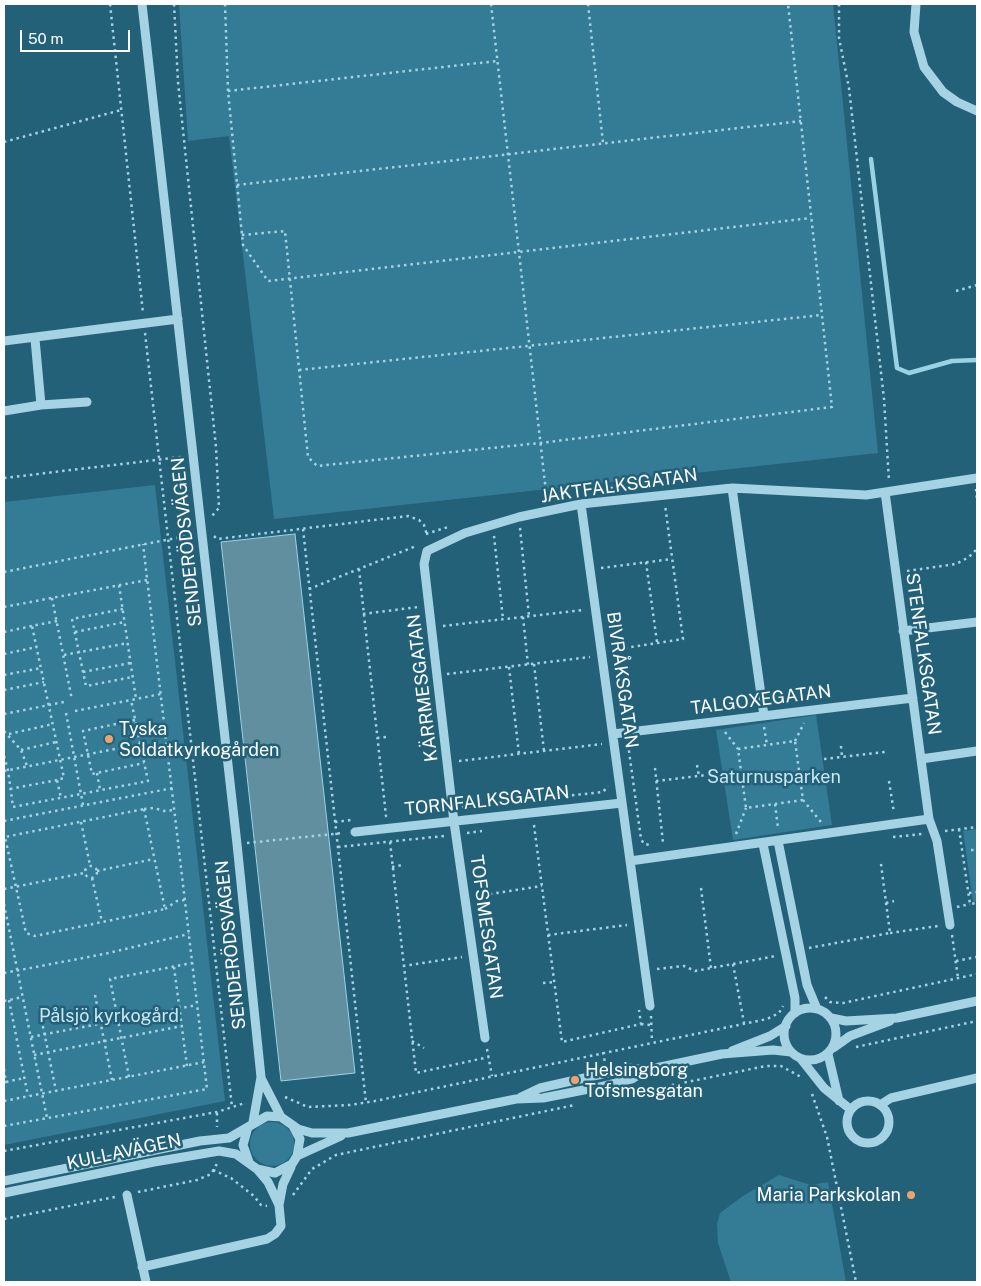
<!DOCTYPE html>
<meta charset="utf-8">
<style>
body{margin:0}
#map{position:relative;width:981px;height:1286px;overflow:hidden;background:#236179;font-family:"Public Sans",sans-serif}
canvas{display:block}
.frame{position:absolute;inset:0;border:5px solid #fff;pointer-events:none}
.scale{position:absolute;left:20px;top:30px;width:110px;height:22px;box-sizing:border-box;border:2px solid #fff;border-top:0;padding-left:6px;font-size:15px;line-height:18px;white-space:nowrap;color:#fff;-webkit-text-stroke:4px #236179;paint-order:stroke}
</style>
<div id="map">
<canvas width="981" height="1286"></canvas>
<div class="frame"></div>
<div class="scale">50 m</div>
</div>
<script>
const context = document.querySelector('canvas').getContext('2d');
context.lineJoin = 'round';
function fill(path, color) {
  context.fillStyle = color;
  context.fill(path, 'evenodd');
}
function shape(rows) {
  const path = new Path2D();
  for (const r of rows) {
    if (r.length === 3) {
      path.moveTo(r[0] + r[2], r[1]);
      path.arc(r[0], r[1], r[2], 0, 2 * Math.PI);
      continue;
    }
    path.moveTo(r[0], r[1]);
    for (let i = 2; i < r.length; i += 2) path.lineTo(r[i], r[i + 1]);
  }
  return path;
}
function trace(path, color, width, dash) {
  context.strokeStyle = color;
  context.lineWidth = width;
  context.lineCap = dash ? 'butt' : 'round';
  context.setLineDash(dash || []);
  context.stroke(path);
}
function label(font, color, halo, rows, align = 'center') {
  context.font = font + ' "Public Sans",sans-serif';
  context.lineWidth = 5;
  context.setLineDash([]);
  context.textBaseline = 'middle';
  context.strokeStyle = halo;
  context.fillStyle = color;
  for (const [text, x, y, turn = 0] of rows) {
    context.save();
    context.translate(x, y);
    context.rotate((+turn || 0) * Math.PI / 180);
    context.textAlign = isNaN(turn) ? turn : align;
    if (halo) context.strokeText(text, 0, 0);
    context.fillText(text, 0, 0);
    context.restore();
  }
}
const green = shape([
 [179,4,833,4,878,453,274,519,229,136,188,141],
 [155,485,225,1101,4,1145,4,502],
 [816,715,832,825,733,840,716,730],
 [977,829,977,901,973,902,963,831],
 [272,1144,22],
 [779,1175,811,1185,828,1182,846,1282,731,1282,718,1243,717,1224,720,1213,743,1196]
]);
const water = shape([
 [295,534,355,1073,281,1081,221,542,295,534]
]);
const stream = shape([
 [871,159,897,368,909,373,952,361,977,360]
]);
const path = shape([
 [110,4,143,313],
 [174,4,178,82,216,447,219,508,211,517],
 [225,4,228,91,243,245,268,281,811,218],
 [491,4,547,501],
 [588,4,603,143],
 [839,4,839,38,849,88,884,399,889,481],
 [228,91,497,61],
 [4,142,121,110],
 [237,185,801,121],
 [242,235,285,231,308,457,317,466,540,443,832,407,788,4],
 [956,291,977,285],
 [145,333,232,1107],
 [299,370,822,315],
 [4,478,181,457],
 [976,489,977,500],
 [591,490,692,479],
 [520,528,529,616],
 [303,529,366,1103],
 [426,534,448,527],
 [214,536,217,539,408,516,419,520,424,525,427,535],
 [494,536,503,619],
 [646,562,657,642],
 [601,568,672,559],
 [359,569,386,816,384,817],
 [907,571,956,564,969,557,977,549],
 [4,572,191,535],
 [119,585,136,699],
 [309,589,416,546],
 [52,598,72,700],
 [4,607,147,580],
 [123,609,72,619,86,686,132,677],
 [363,614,418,607],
 [523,617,528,665],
 [57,621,32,626,64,778,57,780,61,798],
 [443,626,584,610],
 [4,632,32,626],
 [75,632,125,622],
 [612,650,683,639,665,505],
 [4,654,37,647],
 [64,655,128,643],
 [534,664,544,751],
 [509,667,519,754],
 [83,672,130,663],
 [447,674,590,657],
 [4,675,41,668],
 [4,690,44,682],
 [75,711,161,694],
 [66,713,83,805],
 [4,714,64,702],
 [135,720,83,731,92,774,144,763],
 [764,727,767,745],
 [4,731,21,750,27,766],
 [725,732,738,749],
 [9,734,53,724],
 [377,738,386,737],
 [795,741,804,723],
 [628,744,641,839,644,844,651,845],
 [841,746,842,757],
 [21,750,56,742],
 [4,756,8,770,13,807,148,781,131,700],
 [824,759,885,752],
 [459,761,602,744],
 [697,765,699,776],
 [655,768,663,843],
 [4,771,140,744],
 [97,773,100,790],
 [656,781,715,774],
 [889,781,894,813],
 [10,789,57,780],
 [803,800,746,808,738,749,795,741,803,800,821,822],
 [775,804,778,828],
 [462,807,603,792,608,786],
 [144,809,165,909,35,936,26,933,5,837,144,809],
 [144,809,154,808,164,811,174,810],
 [427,811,442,809],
 [4,821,173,788],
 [81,822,90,865],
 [335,822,351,820],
 [534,825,562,1042,641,1024,639,1010],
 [959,829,970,904,977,903],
 [945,831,977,827],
 [467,833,482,831],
 [736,834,746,808],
 [893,837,922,834],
 [390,842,416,1073,489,1057],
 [247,843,343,833],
 [338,847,444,836],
 [971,850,977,850],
 [91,872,6],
 [392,867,402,865],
 [97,871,154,859],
 [92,878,102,922],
 [701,888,711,968],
 [4,889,84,873],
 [969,893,977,892],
 [477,896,542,886],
 [886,903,894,901],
 [4,904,47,1118],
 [957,907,970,904],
 [165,909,177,901,185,900],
 [890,933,938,926],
 [548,935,627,925],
 [952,935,958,978],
 [809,948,890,933,881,864],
 [956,961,977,957],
 [733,964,744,1023],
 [403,966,462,957],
 [174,967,187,1066],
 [657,969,684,966,695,971,776,956],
 [4,973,104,954,189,934],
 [543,983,554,982],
 [95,995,112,1080],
 [825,997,830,1002,843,1003,977,974],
 [9,1000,28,1096],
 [4,1001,23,997],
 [39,1007,56,1091],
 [651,1016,652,1042],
 [641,1024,651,1025],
 [31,1037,197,1005],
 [412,1041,424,1048],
 [856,1047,977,1021],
 [487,1049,492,1076],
 [603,1052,605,1063],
 [34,1055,182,1026],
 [4,1069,6,1082,4,1082],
 [129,1077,110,979,192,963],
 [6,1082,24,1078],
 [812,1094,827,1137,856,1282],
 [285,1097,308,1107,350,1105,375,1101,767,1019,779,1013,783,1006],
 [608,1098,766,1066,781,1066,801,1077],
 [4,1101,204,1062],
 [217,1113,217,1127],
 [4,1126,207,1089,143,544],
 [4,1151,217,1112,245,1103],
 [213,1170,231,1178,254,1196,261,1205,267,1206],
 [138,1192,197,1180,211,1174,218,1162],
 [293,1195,312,1169,336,1155,575,1105],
 [4,1219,115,1197]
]);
const minor = shape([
 [142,4,237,844,261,1077,253,1122],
 [916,4,914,32,924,67,943,92,957,102,977,111],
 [4,341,178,319],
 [41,405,87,402],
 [4,411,41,405,35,339],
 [732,488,764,716],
 [885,492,929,819,937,841,950,925],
 [581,504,650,1006],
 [903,631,977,622],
 [613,734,913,698],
 [921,759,977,751],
 [355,832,622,803],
 [778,841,807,985,817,1009],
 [763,844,795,998,795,1013],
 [630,861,929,819],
 [810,1034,26],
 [831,1018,846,1021,897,1018,977,1001],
 [485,1038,454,822,424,564,427,551,465,533,519,517,581,504,732,488,866,495,977,478],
 [833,1048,850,1036,890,1021],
 [732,1051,770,1036,786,1026],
 [828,1054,839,1101],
 [801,1059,824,1088,850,1109],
 [261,1078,281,1117],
 [521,1097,540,1088,629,1068,646,1070,722,1054,773,1050,791,1052],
 [868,1122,21],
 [880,1105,891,1098,977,1078],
 [248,1127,243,1145,249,1162],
 [297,1156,341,1136],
 [257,1169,268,1182,279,1205],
 [4,1181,200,1141,229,1138,267,1116,281,1117,298,1129,312,1133,348,1133,516,1099,543,1098,599,1087,632,1079,646,1070],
 [4,1193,154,1162,219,1151,236,1154,257,1169,275,1173,292,1164,297,1156,300,1139,293,1126],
 [127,1195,146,1282],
 [142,1267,267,1239,275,1234,281,1226,279,1205,283,1184,291,1167]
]);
const markers = [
 [109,739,5,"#efa269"],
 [575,1080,5,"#efa269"],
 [911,1195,5,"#efa269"]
];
const streetNames = [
 ["JAKTFALKSGATAN",619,486,-8],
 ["SENDERÖDSVÄGEN",187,542,-96],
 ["STENFALKSGATAN",923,654,82],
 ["BIVRÅKSGATAN",622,680,82],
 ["KÄRRMESGATAN",423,688,-97],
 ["TALGOXEGATAN",761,700,-7],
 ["TORNFALKSGATAN",487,801,-6],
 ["TOFSMESGATAN",486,927,82],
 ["SENDERÖDSVÄGEN",231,945,-96],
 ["KULLAVÄGEN",124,1152,-12]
];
const poiNames = [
 ["Tyska",119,729],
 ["Soldatkyrkogården",119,750],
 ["Helsingborg",585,1070],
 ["Tofsmesgatan",585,1091],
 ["Maria Parkskolan",901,1195,"right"]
];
const parkNames = [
 ["Saturnusparken",774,777],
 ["Pålsjö kyrkogård",109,1016]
];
fill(green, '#347b95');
fill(water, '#628fa0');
trace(water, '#99d2e5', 1);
trace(stream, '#99d2e5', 4.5);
trace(path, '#a5d3e4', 2.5, [2.5, 4]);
trace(minor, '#a5d3e4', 9);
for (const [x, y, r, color] of markers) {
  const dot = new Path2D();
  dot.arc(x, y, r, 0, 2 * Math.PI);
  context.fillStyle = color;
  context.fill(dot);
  trace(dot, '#236179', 2);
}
label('18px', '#fff', '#236179', streetNames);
label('18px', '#fff', '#236179', poiNames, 'left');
label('18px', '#c8e8f3', '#236179', parkNames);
</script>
